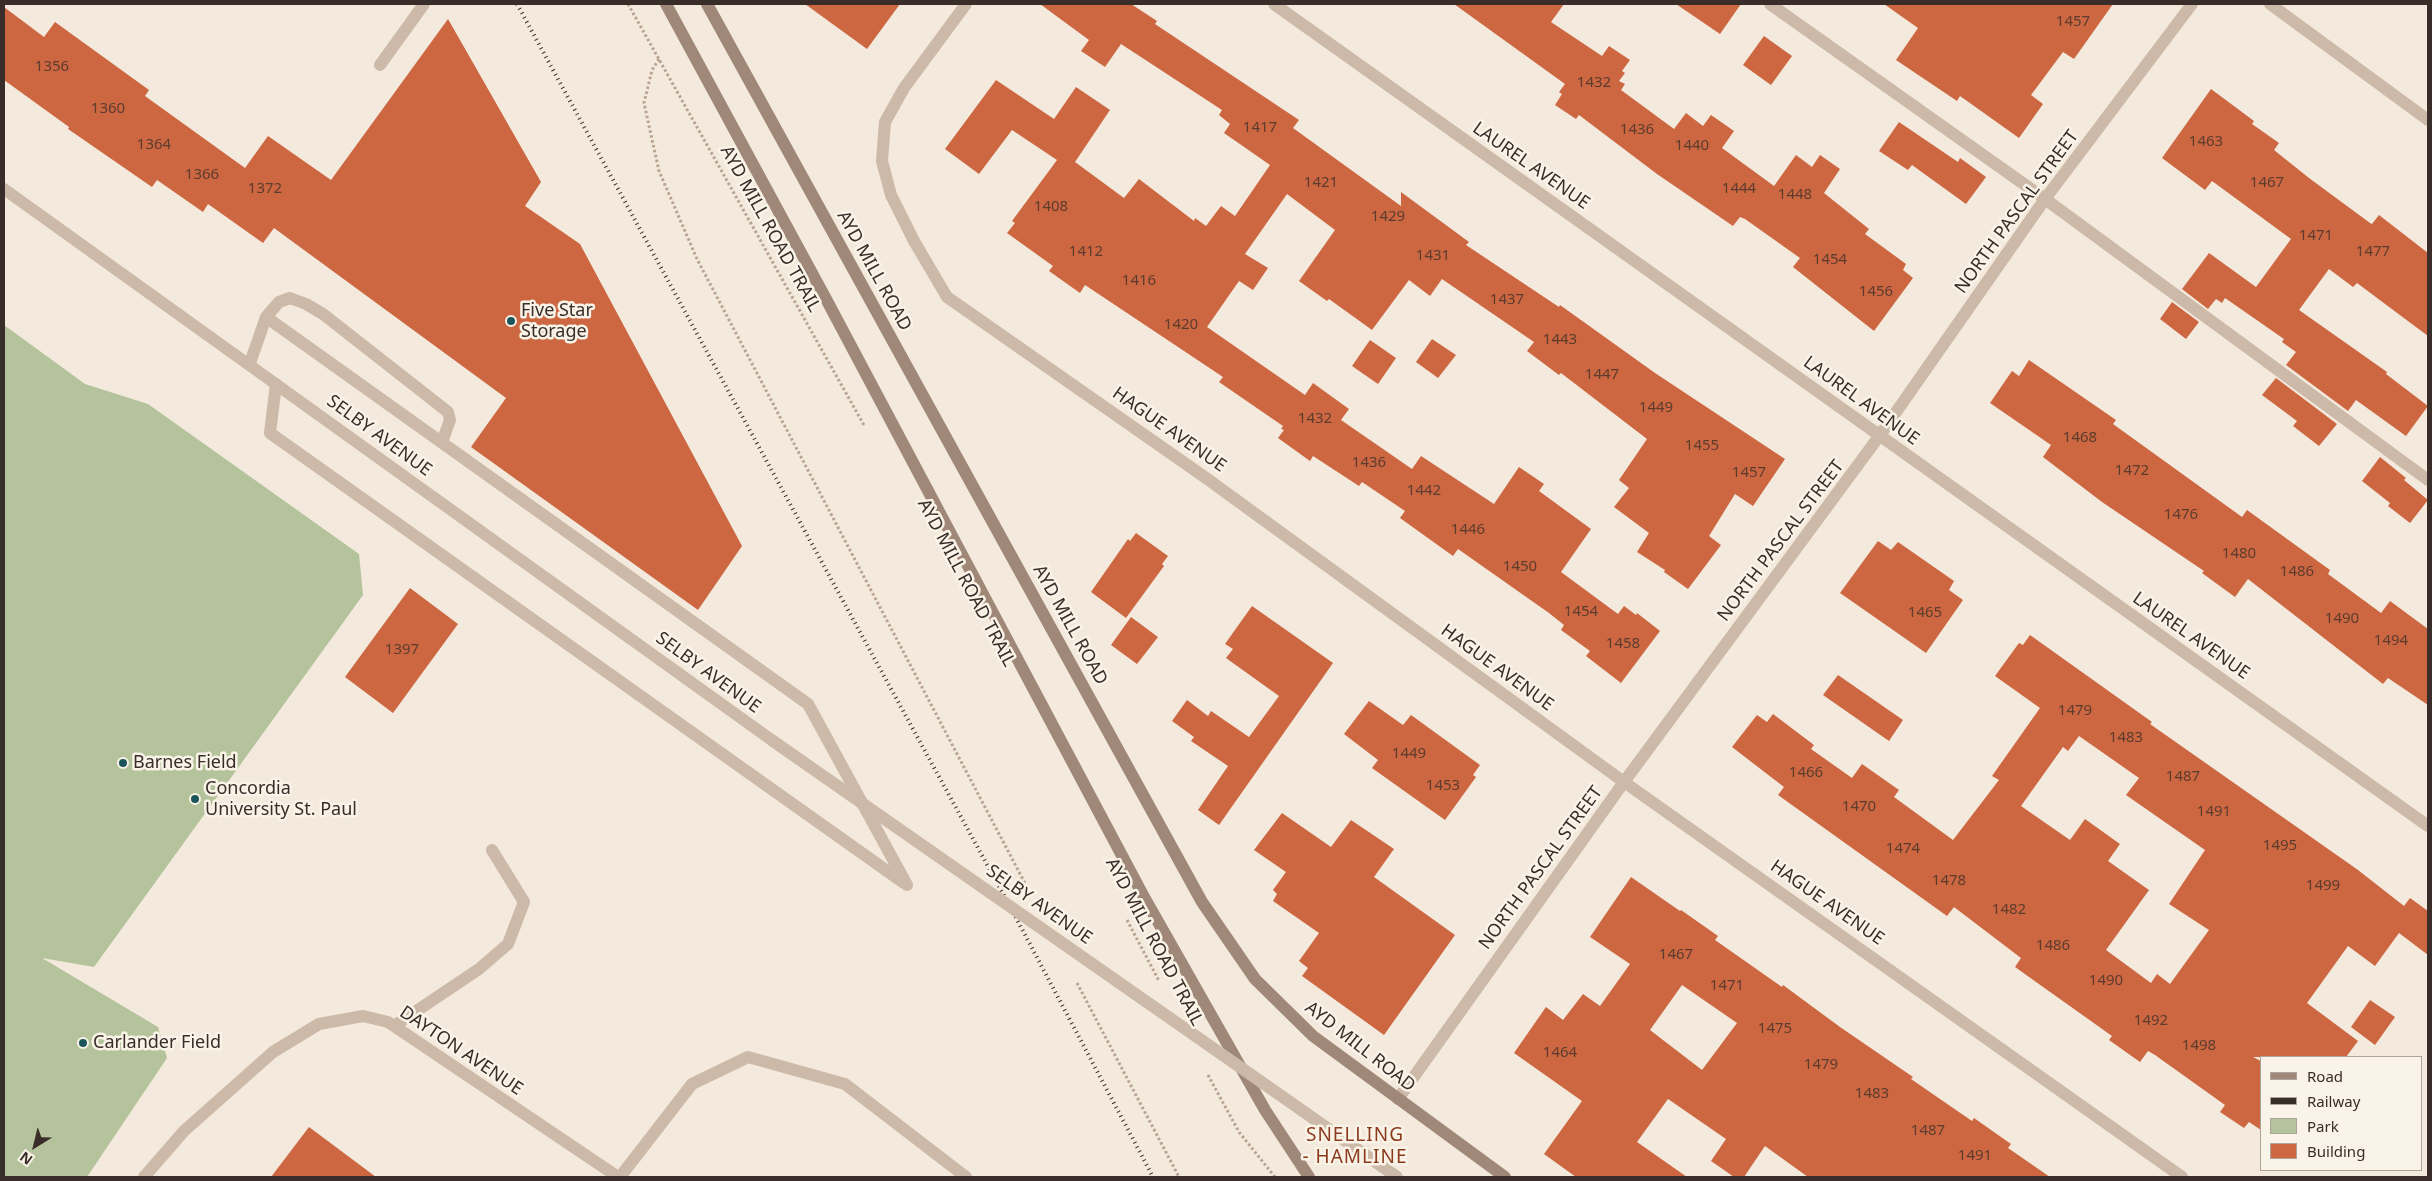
<!DOCTYPE html>
<style>
body{margin:0}
#map{position:relative;width:2432px;height:1181px;overflow:hidden;background:#f3e9dc;font-family:"Noto Sans",sans-serif}
canvas{display:block}
.frame{position:absolute;inset:0;border:5px solid #382d28;pointer-events:none}
.legend{position:absolute;left:2260px;top:1056px;width:162px;height:115px;box-sizing:border-box;background:#faf3e8;border:1px solid #aca49b;margin:0;padding:6px 9px;list-style:none;font-size:15px;color:#382d28}
.legend li{display:flex;align-items:center;gap:10px;height:25px}
.legend b{width:25px;border:1px solid #aca49b}
.north{position:absolute;left:10px;top:1121px;width:50px;height:50px;-webkit-text-stroke:4px #faf3e8;paint-order:stroke;rotate:216deg;font-size:14px;font-weight:700;line-height:20px;text-align:center;color:#382d28}
.north::after{content:'';display:block;margin:auto;width:18px;height:22px;background:#382d28;clip-path:polygon(50% 0,100% 100%,50% 72%,0 100%)}
</style>
<div id="map">
<canvas width="2432" height="1181"></canvas>
<div class="frame"></div>
<ul class="legend">
<li><b style="height:6px;background:#a08878"></b>Road</li>
<li><b style="height:6px;background:#382d28"></b>Railway</li>
<li><b style="height:14px;background:#b4c39b"></b>Park</li>
<li><b style="height:14px;background:#cc6741"></b>Building</li>
</ul>
<div class="north">N</div>
</div>
<script>
const context = document.querySelector('canvas').getContext('2d');
context.lineJoin = 'round';
function fill(path, color) {
  context.fillStyle = color;
  context.fill(path, 'evenodd');
}
function shape(rows) {
  const path = new Path2D();
  for (const r of rows) {
    path.moveTo(r[0], r[1]);
    for (let i = 2; i < r.length; i += 2) path.lineTo(r[i], r[i + 1]);
  }
  return path;
}
function trace(path, color, width, dash) {
  context.strokeStyle = color;
  context.lineWidth = width;
  context.lineCap = dash ? 'butt' : 'round';
  context.setLineDash(dash || []);
  context.stroke(path);
}
function label(font, color, halo, rows, align = 'center') {
  context.font = font + ' "Noto Sans",sans-serif';
  context.lineWidth = 5;
  context.setLineDash([]);
  context.textBaseline = 'middle';
  context.strokeStyle = halo;
  context.fillStyle = color;
  for (const [text, x, y, turn = 0] of rows) {
    context.save();
    context.translate(x, y);
    context.rotate((+turn || 0) * Math.PI / 180);
    context.textAlign = isNaN(turn) ? turn : align;
    if (halo) context.strokeText(text, 0, 0);
    context.fillText(text, 0, 0);
    context.restore();
  }
}
const green = shape([
 [4,325,85,384,148,404,359,554,363,595,94,967,42,958,158,1027,167,1058,87,1177,4,1177]
]);
const building = shape([
 [805,4,900,4,867,49],
 [1040,4,1131,4,1157,21,1155,24,1299,120,1293,128,1401,206,1401,192,1469,242,1466,245,1559,307,1560,305,1655,373,1785,459,1753,506,1735,494,1709,536,1721,545,1688,589,1664,572,1665,570,1637,552,1649,533,1614,507,1629,488,1619,480,1647,439,1561,373,1559,375,1527,351,1534,342,1442,279,1430,296,1409,280,1372,330,1329,299,1327,301,1299,281,1335,230,1287,194,1245,254,1268,268,1253,290,1239,281,1207,327,1305,395,1313,383,1349,409,1341,420,1412,469,1421,456,1494,504,1519,467,1544,484,1539,491,1591,529,1561,572,1618,614,1624,606,1636,615,1637,613,1660,631,1621,683,1586,656,1590,651,1561,630,1564,625,1549,613,1458,549,1453,556,1400,518,1405,511,1362,482,1359,486,1313,456,1310,461,1278,438,1284,430,1281,429,1283,426,1219,382,1223,377,1085,285,1080,293,1049,271,1053,266,1007,233,1015,223,1012,221,1057,160,1012,130,979,174,945,149,996,80,1054,119,1076,87,1110,110,1075,162,1124,198,1139,179,1194,221,1195,218,1206,226,1221,206,1235,216,1270,165,1224,133,1230,124,1219,115,1222,110,1121,44,1105,67,1081,51,1089,40],
 [1454,4,1564,4,1551,22,1602,56,1609,46,1630,60,1622,71,1625,73,1619,81,1625,84,1621,90,1674,129,1686,113,1703,126,1711,115,1734,131,1722,148,1774,186,1796,155,1812,167,1820,155,1840,169,1824,193,1869,229,1865,234,1906,264,1903,270,1913,278,1874,331,1793,267,1800,258,1745,219,1740,217,1733,226,1657,174,1579,115,1576,119,1555,105,1562,94,1559,92,1565,84],
 [1676,4,1741,4,1720,34],
 [1884,4,2113,4,2074,59,2063,52,2031,95,2043,104,2019,138,1960,96,1957,101,1896,60,1918,28],
 [4,7,44,37,55,22,149,90,145,96,245,168,268,136,331,180,448,19,541,182,525,206,580,244,742,546,698,610,471,447,506,398,274,228,263,243,208,204,203,212,157,180,152,187,68,129,69,127,4,80],
 [1764,36,1792,56,1771,85,1743,65],
 [2211,89,2254,121,2252,124,2279,143,2274,150,2309,178,2370,223,2372,224,2379,215,2428,253,2428,336,2357,283,2353,287,2329,269,2299,310,2387,372,2386,374,2428,406,2406,436,2356,400,2348,411,2286,365,2296,352,2282,342,2284,339,2225,298,2222,303,2216,299,2208,309,2182,289,2209,253,2256,287,2291,239,2212,181,2205,190,2162,158],
 [1899,122,1958,162,1960,158,1986,177,1966,204,1912,165,1908,170,1879,151],
 [2172,302,2199,322,2186,339,2160,319],
 [1432,339,1456,355,1438,378,1416,362],
 [1370,340,1396,358,1378,384,1352,366],
 [2029,360,2116,420,2113,424,2242,517,2247,510,2330,570,2328,574,2381,613,2390,601,2428,629,2428,705,2388,678,2383,684,2248,579,2235,597,2202,573,2204,571,2102,502,2043,457,2051,445,1990,403,2012,371,2019,376],
 [2276,378,2337,424,2319,446,2293,426,2297,421,2262,395],
 [2380,457,2406,478,2404,480,2428,500,2410,523,2388,506,2390,503,2362,481],
 [1136,533,1168,556,1162,564,1164,566,1126,618,1091,592,1128,539,1130,541],
 [1878,541,1891,550,1898,542,1954,581,1949,590,1963,600,1926,653,1840,593],
 [410,588,458,624,393,713,345,677],
 [1252,606,1333,663,1219,825,1198,810,1228,766,1191,741,1194,737,1172,721,1187,700,1208,716,1211,711,1249,737,1279,696,1226,658,1233,649,1225,644],
 [1131,617,1158,637,1137,664,1111,645],
 [2030,635,2152,722,2150,724,2358,870,2404,906,2410,898,2428,911,2428,955,2399,933,2375,966,2348,946,2307,1003,2358,1041,2346,1057,2253,1057,2261,1061,2261,1130,2249,1122,2244,1128,2220,1112,2225,1105,2155,1055,2148,1051,2140,1062,2109,1040,2112,1036,2015,967,2021,958,1954,907,1947,916,1778,795,1784,787,1732,747,1757,715,1767,722,1773,714,1814,745,1811,749,1852,778,1862,764,1899,790,1894,797,1953,840,1999,780,1992,776,2040,708,1995,676,2019,643,2023,645],
 [2079,736,2139,778,2126,795,2205,850,2169,904,2209,930,2170,984,2157,974,2151,983,2106,950,2149,890,2108,861,2120,844,2085,819,2070,840,2021,806,2063,747,2068,751],
 [1838,675,1903,720,1889,741,1823,695],
 [1369,701,1403,725,1411,715,1480,765,1473,775,1476,777,1445,820,1372,768,1378,760,1344,734],
 [1282,813,1331,847,1351,820,1394,849,1374,877,1455,935,1384,1035,1302,976,1308,968,1299,961,1319,933,1273,901,1277,894,1273,890,1286,872,1254,850],
 [1631,877,1680,911,1681,910,1718,936,1715,940,1782,987,1783,985,1840,1027,1913,1077,1911,1079,1972,1121,1974,1118,2011,1144,2008,1148,2050,1177,1808,1177,1765,1146,1744,1177,1734,1177,1711,1161,1726,1139,1668,1099,1637,1142,1687,1177,1576,1177,1544,1154,1582,1101,1514,1053,1546,1007,1563,1020,1583,994,1600,1006,1630,964,1590,937],
 [1682,985,1737,1023,1702,1070,1650,1030],
 [2370,1000,2395,1017,2375,1045,2351,1027],
 [309,1127,376,1177,271,1177]
]);
const path = shape([
 [628,4,865,427],
 [659,59,652,70,644,103,659,171,697,259,1028,889],
 [1127,920,1159,981],
 [1077,983,1179,1177],
 [1208,1075,1239,1132,1275,1177]
]);
const service = shape([
 [1770,4,2045,199,2428,480],
 [266,317,808,704,907,885],
 [250,363,266,317,279,302,290,298,306,304,323,314,448,412,450,420,442,442],
 [276,384,270,433,904,883],
 [394,1026,479,969,508,944,524,902,492,850],
 [144,1177,184,1131,273,1052,319,1024,363,1016,388,1022,394,1026,618,1177],
 [620,1177,692,1084,748,1057,845,1084,966,1177]
]);
const minor = shape([
 [966,4,904,88,885,122,882,161,891,195,914,241,947,297,1206,478,1624,782,2182,1177],
 [1274,4,2428,826],
 [2270,4,2428,120],
 [380,65,424,4],
 [1398,1099,1624,782,1880,435,2045,199,2192,4]
]);
const tertiary = shape([
 [4,189,773,741],
 [1270,1088,1397,1177]
]);
const secondary = shape([
 [666,4,825,297,1144,897,1265,1110,1309,1177],
 [707,4,1202,902,1255,979,1313,1036,1505,1177]
]);
const rail = shape([
 [517,4,1014,914,1153,1177]
]);
const tertiaryBridge = shape([
 [773,741,1270,1088]
]);
const markers = [
 [511,321,5,"#1b555c"],
 [123,763,5,"#1b555c"],
 [195,799,5,"#1b555c"],
 [83,1043,5,"#1b555c"]
];
const numberNames = [
 ["1457",2073,22],
 ["1356",52,67],
 ["1432",1594,83],
 ["1360",108,109],
 ["1417",1260,128],
 ["1436",1637,130],
 ["1463",2206,142],
 ["1364",154,145],
 ["1440",1692,146],
 ["1366",202,175],
 ["1421",1321,183],
 ["1467",2267,183],
 ["1372",265,189],
 ["1444",1739,189],
 ["1448",1795,195],
 ["1408",1051,207],
 ["1429",1388,217],
 ["1471",2316,236],
 ["1412",1086,252],
 ["1477",2373,252],
 ["1431",1433,256],
 ["1454",1830,260],
 ["1416",1139,281],
 ["1456",1876,292],
 ["1437",1507,300],
 ["1420",1181,325],
 ["1443",1560,340],
 ["1447",1602,375],
 ["1449",1656,408],
 ["1432",1315,419],
 ["1468",2080,438],
 ["1455",1702,446],
 ["1436",1369,463],
 ["1472",2132,471],
 ["1457",1749,473],
 ["1442",1424,491],
 ["1476",2181,515],
 ["1446",1468,530],
 ["1480",2239,554],
 ["1450",1520,567],
 ["1486",2297,572],
 ["1454",1581,612],
 ["1465",1925,613],
 ["1490",2342,619],
 ["1494",2391,641],
 ["1458",1623,644],
 ["1397",402,650],
 ["1479",2075,711],
 ["1483",2126,738],
 ["1449",1409,754],
 ["1466",1806,773],
 ["1487",2183,777],
 ["1453",1443,786],
 ["1470",1859,807],
 ["1491",2214,812],
 ["1495",2280,846],
 ["1474",1903,849],
 ["1478",1949,881],
 ["1499",2323,886],
 ["1482",2009,910],
 ["1486",2053,946],
 ["1467",1676,955],
 ["1490",2106,981],
 ["1471",1727,986],
 ["1492",2151,1021],
 ["1475",1775,1029],
 ["1498",2199,1046],
 ["1464",1560,1053],
 ["1479",1821,1065],
 ["1483",1872,1094],
 ["1487",1928,1131],
 ["1491",1975,1156]
];
const streetNames = [
 ["LAUREL AVENUE",1531,166,35],
 ["NORTH PASCAL STREET",2017,212,-54],
 ["AYD MILL ROAD TRAIL",770,229,61],
 ["AYD MILL ROAD",874,271,61],
 ["LAUREL AVENUE",1861,401,36],
 ["HAGUE AVENUE",1169,430,35],
 ["SELBY AVENUE",379,436,36],
 ["NORTH PASCAL STREET",1781,541,-53],
 ["AYD MILL ROAD TRAIL",966,583,62],
 ["AYD MILL ROAD",1070,625,61],
 ["LAUREL AVENUE",2191,636,35],
 ["HAGUE AVENUE",1497,668,36],
 ["SELBY AVENUE",708,673,36],
 ["NORTH PASCAL STREET",1541,868,-54],
 ["HAGUE AVENUE",1827,903,35],
 ["SELBY AVENUE",1039,905,35],
 ["AYD MILL ROAD TRAIL",1154,942,62],
 ["AYD MILL ROAD",1360,1047,38],
 ["DAYTON AVENUE",461,1051,34]
];
const poiNames = [
 ["Five Star",521,311],
 ["Storage",521,332],
 ["Barnes Field",133,763],
 ["Concordia",205,789],
 ["University St. Paul",205,810],
 ["Carlander Field",93,1043]
];
const neighbourhoodNames = [
 ["SNELLING",1355,1136],
 ["- HAMLINE",1355,1158]
];
fill(green, '#b4c39b');
fill(building, '#cc6741');
trace(path, '#b8a391', 3, [2.5, 2.5]);
trace(service, '#ccb9a7', 12);
trace(minor, '#ccb9a7', 12);
trace(tertiary, '#ccb9a7', 12);
trace(secondary, '#a08878', 12);
trace(rail, '#382d28', 4, [1, 4]);
trace(tertiaryBridge, '#ccb9a7', 12);
for (const [x, y, r, color] of markers) {
  const dot = new Path2D();
  dot.arc(x, y, r, 0, 2 * Math.PI);
  context.fillStyle = color;
  context.fill(dot);
  trace(dot, '#faf3e8', 2);
}
label('15px', '#5d3c2e', null, numberNames);
label('18px', '#382d28', '#faf3e8', streetNames);
label('18px', '#382d28', '#faf3e8', poiNames, 'left');
context.letterSpacing = '1px';
label('19px', '#8b3a1d', '#faf3e8', neighbourhoodNames);
context.letterSpacing = '0px';
</script>
